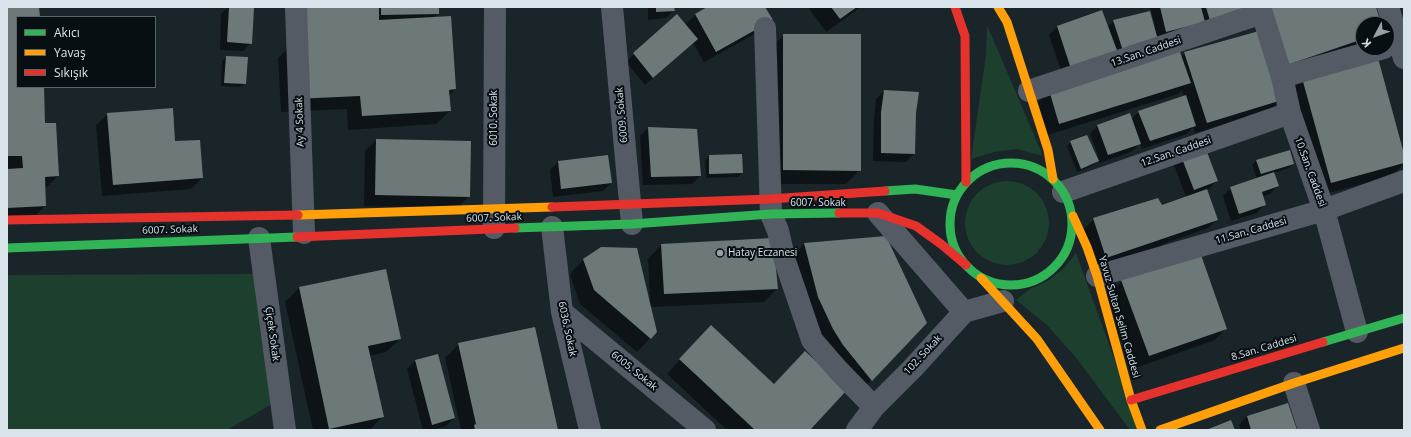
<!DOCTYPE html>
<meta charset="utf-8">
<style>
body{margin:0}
#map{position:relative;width:1411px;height:437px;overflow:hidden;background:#1a252a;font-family:"Open Sans",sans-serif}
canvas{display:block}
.frame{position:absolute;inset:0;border:8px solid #d9e4ea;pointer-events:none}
.legend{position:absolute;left:16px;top:16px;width:140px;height:72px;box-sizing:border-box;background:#070f13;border:1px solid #5b6469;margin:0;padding:5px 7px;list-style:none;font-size:12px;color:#d9e4ea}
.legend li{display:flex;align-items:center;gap:8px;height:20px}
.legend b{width:20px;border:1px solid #5b6469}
.north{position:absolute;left:1355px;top:16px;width:40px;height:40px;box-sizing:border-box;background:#070f13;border:1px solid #5b6469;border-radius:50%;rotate:229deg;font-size:11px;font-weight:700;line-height:16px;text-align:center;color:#d9e4ea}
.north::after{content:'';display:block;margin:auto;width:14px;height:18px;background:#96a1a7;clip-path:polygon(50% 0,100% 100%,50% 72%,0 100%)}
</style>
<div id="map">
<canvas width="1411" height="437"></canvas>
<div class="frame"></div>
<ul class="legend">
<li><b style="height:5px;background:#30b455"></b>Akıcı</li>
<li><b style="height:5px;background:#ff9f0a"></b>Yavaş</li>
<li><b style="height:5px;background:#e5322d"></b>Sıkışık</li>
</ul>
<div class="north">K</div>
</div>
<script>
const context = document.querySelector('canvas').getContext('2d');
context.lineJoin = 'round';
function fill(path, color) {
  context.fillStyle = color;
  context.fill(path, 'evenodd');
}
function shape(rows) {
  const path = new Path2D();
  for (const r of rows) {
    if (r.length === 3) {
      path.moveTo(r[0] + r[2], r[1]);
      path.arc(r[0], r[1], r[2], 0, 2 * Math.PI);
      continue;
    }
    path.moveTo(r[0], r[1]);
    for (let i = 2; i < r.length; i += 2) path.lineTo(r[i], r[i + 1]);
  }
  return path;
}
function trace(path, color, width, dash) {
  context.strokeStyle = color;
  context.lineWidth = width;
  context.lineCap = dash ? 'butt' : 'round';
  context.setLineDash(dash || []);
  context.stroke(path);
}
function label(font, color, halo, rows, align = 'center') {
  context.font = font + ' "Open Sans",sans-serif';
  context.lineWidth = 4;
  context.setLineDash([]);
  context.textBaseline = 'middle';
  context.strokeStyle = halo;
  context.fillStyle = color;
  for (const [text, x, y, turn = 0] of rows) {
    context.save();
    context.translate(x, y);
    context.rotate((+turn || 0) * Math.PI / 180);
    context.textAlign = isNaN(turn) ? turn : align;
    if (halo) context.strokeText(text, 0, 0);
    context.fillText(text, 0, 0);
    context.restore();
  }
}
const green = shape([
 [987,25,1043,156,1017,149,994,152,971,159,986,55],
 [1007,223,42],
 [1076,253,1140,430,1130,430,1077,359,1047,325,1016,300,1030,289,1049,280,1064,268],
 [254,274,272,404,227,430,7,430,8,275]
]);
const shadow = shape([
 [7,7,38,7,39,17,17,17,17,87,42,87,44,124,58,176,45,189,45,206,32,219,7,221],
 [228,7,253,8,251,43,243,51,220,50,221,14],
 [290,7,438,7,438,14,433,18,455,89,449,96,450,111,436,124,348,130,347,109,281,112,278,58,289,47],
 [648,7,673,7,674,10,666,18,648,20],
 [709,7,764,7,760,31,704,62,693,43,645,85,626,62,634,54,685,25,695,15],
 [808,7,861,7,826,32],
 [1150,7,1253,7,1064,79,1049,35,1057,27,1108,27,1114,21,1154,27,1155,27],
 [1374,7,1380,24,1363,24,1363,45,1276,75],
 [784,35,860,170,846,184,770,184,770,48],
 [1185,53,1281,99,1270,111,1195,133,1193,127,1187,134,1142,149,1140,144,1131,152,1100,163,1099,160,1094,165,1077,172,1067,146,1071,142,1097,159,1099,158,1090,134,1098,125,1131,119,1139,112,1184,97,1182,90,1178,94,1048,135,1038,102,1049,91,1181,57],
 [226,57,247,58,245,83,241,87,221,86,222,61],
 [1302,79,1404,157,1404,164,1392,176,1317,196,1289,93],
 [884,91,915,113,914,154,906,162,873,161,874,121,876,99],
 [108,114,174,142,202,178,191,189,102,196,96,125],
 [648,128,700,176,692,184,643,185,640,136],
 [376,140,469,196,458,208,364,206,365,151],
 [608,156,611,183,603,191,553,197,550,170,558,162],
 [709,156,742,173,738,177,706,178,705,160],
 [1182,156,1217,181,1209,189,1206,190,1217,220,1208,228,1163,244,1160,247,1094,269,1082,231,1094,219,1161,207,1186,197,1174,165],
 [1256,161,1293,164,1289,168,1273,173,1278,186,1270,194,1262,197,1265,204,1257,213,1231,221,1223,196,1231,188,1257,179,1252,165],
 [804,244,926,323,858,394,830,359,791,258],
 [661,245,777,289,764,302,650,307,650,338,637,352,580,304,570,274,583,260,650,300,648,259],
 [385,270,400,339,386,352,369,356,382,417,370,430,313,430,285,302,299,288],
 [1122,281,1226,328,1215,340,1138,367,1110,293],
 [698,340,809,430,727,430,667,374],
 [459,344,557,430,461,430,445,358],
 [437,356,454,418,446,426,431,430,423,430,407,369,415,361],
 [1288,404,1296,430,1241,430,1239,425,1247,416]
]);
const building = shape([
 [7,7,39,7,40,17,17,17,17,87,44,87,45,123,56,123,59,176,45,177,46,206,7,208,7,169,23,168,22,156,7,156],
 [229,7,254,8,252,44,227,42],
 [300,7,379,7,379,20,451,16,456,89,449,90,451,111,362,116,360,96,294,99],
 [381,7,439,7,439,14,381,15],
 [656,7,674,7,675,11,656,12],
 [707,7,765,7,773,20,716,52,695,14],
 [831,7,857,7,840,19],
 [1160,7,1201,7,1205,22,1166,32],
 [1206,7,1256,7,1210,21],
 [1267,7,1376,7,1381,24,1363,24,1363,39,1287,65],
 [1102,10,1118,53,1072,72,1057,26],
 [1150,11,1158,40,1123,51,1113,20],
 [677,14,698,39,653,78,633,53],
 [1259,31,1282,100,1207,123,1184,52],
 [783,34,861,34,861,171,783,170],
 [1179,49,1191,83,1059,124,1049,90],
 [226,56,248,57,246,84,224,83],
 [1378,58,1404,154,1404,163,1331,183,1302,78],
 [884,90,919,92,916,113,915,154,881,153,881,112],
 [1186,95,1196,126,1150,141,1138,111],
 [173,108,175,141,200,140,203,178,113,185,107,113],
 [1130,113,1141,144,1108,155,1097,125],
 [648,127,697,129,701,176,651,177],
 [1087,135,1099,161,1081,169,1070,141],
 [376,139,471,141,470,197,375,195],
 [1205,147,1218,181,1194,190,1181,156],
 [1290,150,1294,164,1261,174,1256,160],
 [742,154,743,173,709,174,709,155],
 [608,155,612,183,561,189,558,161],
 [1274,172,1279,186,1262,192,1266,205,1239,214,1230,187],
 [1207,189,1218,220,1106,258,1093,218,1158,198,1162,205],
 [886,236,927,323,872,381,843,345,833,329,818,297,804,243],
 [773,238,778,289,664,294,661,244],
 [601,247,637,248,657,332,651,339,594,290,583,259],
 [1200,252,1227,329,1149,356,1121,280],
 [386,269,401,339,368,346,384,417,329,429,299,287],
 [711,325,774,384,805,351,847,390,810,430,755,430,679,359],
 [535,327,558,430,475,430,474,425,476,424,458,343],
 [438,354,455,418,432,425,415,360],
 [1288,403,1297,430,1251,430,1247,416],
 [1231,420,1235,430,1206,430]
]);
const street = shape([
 [296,7,304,233],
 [612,7,632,224],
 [1388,7,1404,58],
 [765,28,771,214,778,231,785,261,812,340,838,370,874,407],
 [1282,77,1384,48],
 [1029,91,1262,13,1282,77,1290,113,1324,210,1357,332],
 [1063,192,1290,113],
 [878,213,964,312],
 [552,227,562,312,590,430],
 [494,228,495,7],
 [259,238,285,430],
 [1097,276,1324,210,1404,181],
 [562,312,705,430],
 [1294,383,1309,430],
 [857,430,874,407,912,369,964,312,1003,301]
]);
const fast = shape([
 [1011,224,61],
 [885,191,915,189,957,195],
 [515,228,632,224,771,214,839,213],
 [7,248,297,237],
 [1323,342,1404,318]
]);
const slow = shape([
 [998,7,1007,22,1048,150,1053,179],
 [298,215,552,207],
 [1073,216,1087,247,1097,276,1131,400,1142,430],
 [981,278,1037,339,1100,430],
 [1160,430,1294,383,1404,348]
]);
const jam = shape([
 [955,7,965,36,966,182],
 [552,207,770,199,885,191],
 [839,213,878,213,916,226,941,244,966,265],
 [7,220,298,215],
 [297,237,515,228],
 [1131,400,1323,342]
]);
const markers = [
 [720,253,4,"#96a1a7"]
];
const streetNames = [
 ["13.San. Caddesi",1146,52,-19],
 ["6009. Sokak",622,115,-95],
 ["6010. Sokak",494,118,-90],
 ["Ay 4 Sokak",300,122,-92],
 ["12.San. Caddesi",1176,152,-19],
 ["10.San. Caddesi",1310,172,70],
 ["6007. Sokak",818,203],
 ["6007. Sokak",494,218,-2],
 ["6007. Sokak",170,230,-2],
 ["11.San. Caddesi",1251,231,-16],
 ["Yavuz Sultan Selim Caddesi",1119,317,74],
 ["6036. Sokak",567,329,78],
 ["Çiçek Sokak",272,334,82],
 ["8.San. Caddesi",1264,348,-17],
 ["102. Sokak",923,355,-47],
 ["6005. Sokak",634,371,39]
];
const poiNames = [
 ["Hatay Eczanesi",728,253]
];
fill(green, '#1c3f2e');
fill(shadow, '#0007');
fill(building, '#6d7879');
trace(street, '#545b65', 22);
trace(fast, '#30b455', 9);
trace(slow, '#ff9f0a', 9);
trace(jam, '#e5322d', 9);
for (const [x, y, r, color] of markers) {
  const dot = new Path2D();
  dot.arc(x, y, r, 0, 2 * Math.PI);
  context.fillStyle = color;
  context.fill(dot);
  trace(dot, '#070f13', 1.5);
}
label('10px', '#d9e4ea', '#070f13', streetNames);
label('10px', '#d9e4ea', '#070f13', poiNames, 'left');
</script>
